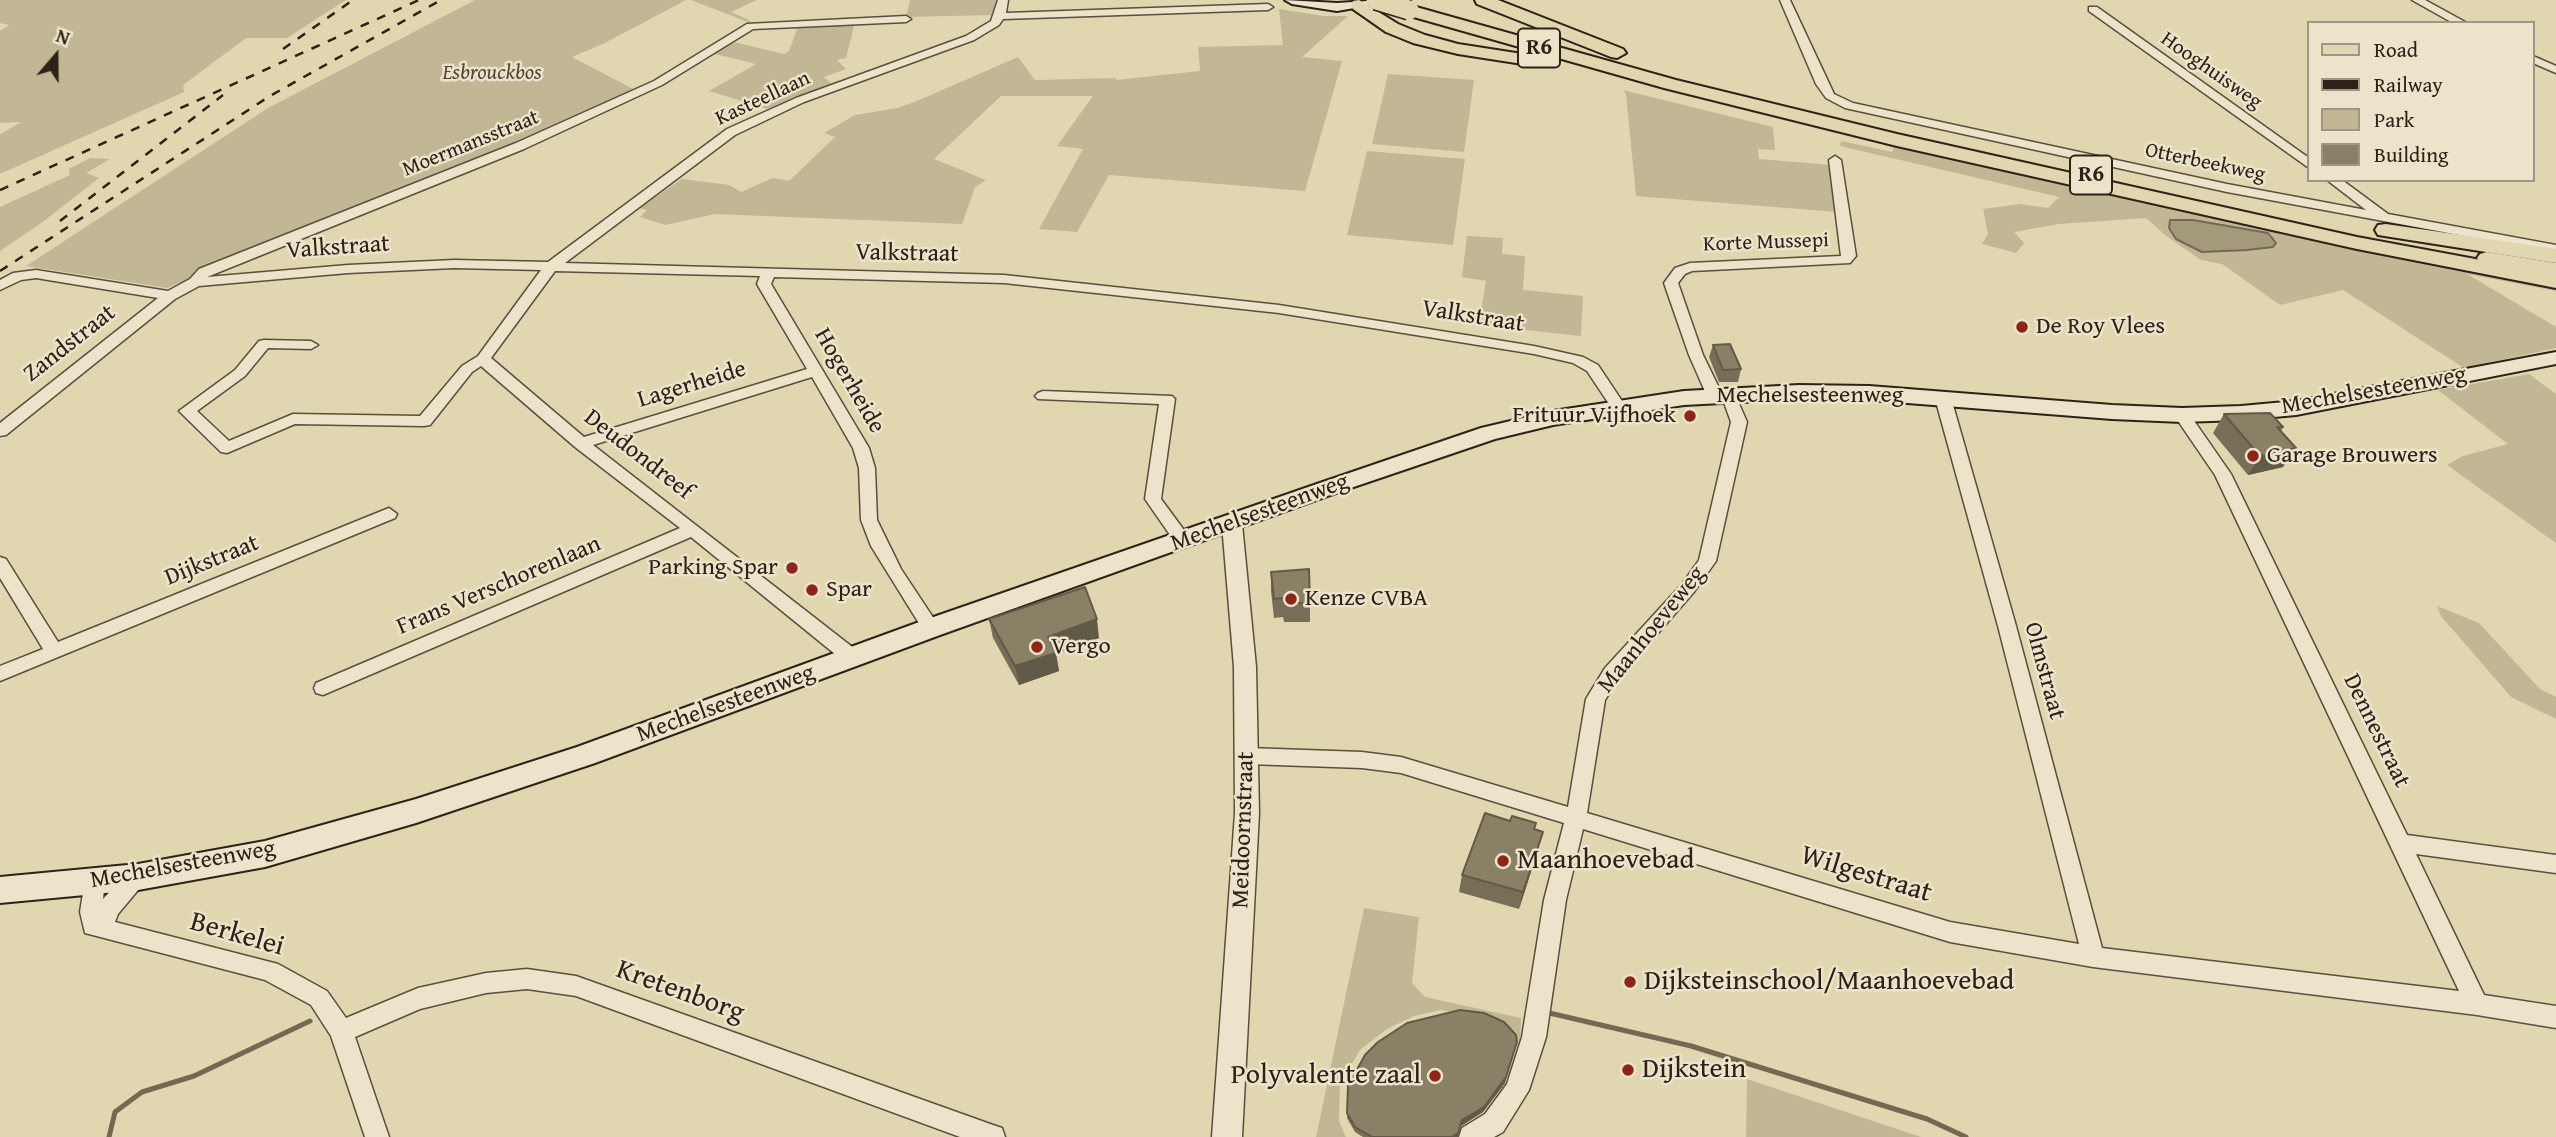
<!DOCTYPE html>
<style>
body{margin:0}
#map{position:relative;width:2556px;height:1137px;overflow:hidden;background:#e0d6af;font-family:"Gentium Book Plus",serif}
canvas{display:block}
.legend{position:absolute;left:2307px;top:21px;width:228px;height:161px;box-sizing:border-box;background:#ebe4cb;border:2px solid #9f9683;margin:0;padding:9px 12px;list-style:none;font-size:21px;color:#2c2217}
.legend li{display:flex;align-items:center;gap:14px;height:35px}
.legend b{width:35px;border:2px solid #9f9683}
.north{position:absolute;left:21px;top:21px;width:70px;height:70px;-webkit-text-stroke:5px #ebe4cb;paint-order:stroke;rotate:20deg;font-size:19px;font-weight:700;line-height:28px;text-align:center;color:#2c2217}
.north::after{content:'';display:block;margin:auto;width:24px;height:32px;background:#2c2217;clip-path:polygon(50% 0,100% 100%,50% 72%,0 100%)}
</style>
<div id="map">
<canvas width="2556" height="1137"></canvas>
<ul class="legend">
<li><b style="height:9px;background:#e0d6af"></b>Road</li>
<li><b style="height:9px;background:#2c2217"></b>Railway</li>
<li><b style="height:19px;background:#c1b795"></b>Park</li>
<li><b style="height:19px;background:#8a8066"></b>Building</li>
</ul>
<div class="north">N</div>
</div>
<script>
const context = document.querySelector('canvas').getContext('2d');
context.lineJoin = 'round';
function fill(path, color) {
  context.fillStyle = color;
  context.fill(path, 'evenodd');
}
function shape(rows) {
  const path = new Path2D();
  for (const r of rows) {
    path.moveTo(r[0], r[1]);
    for (let i = 2; i < r.length; i += 2) path.lineTo(r[i], r[i + 1]);
  }
  return path;
}
function trace(path, color, width, dash) {
  context.strokeStyle = color;
  context.lineWidth = width;
  context.lineCap = dash ? 'butt' : 'round';
  context.setLineDash(dash || []);
  context.stroke(path);
}
function label(font, color, halo, rows, align = 'center') {
  context.font = font + ' "Gentium Book Plus",serif';
  context.lineWidth = 5;
  context.setLineDash([]);
  context.textBaseline = 'middle';
  context.strokeStyle = halo;
  context.fillStyle = color;
  for (const [text, x, y, turn = 0] of rows) {
    context.save();
    context.translate(x, y);
    context.rotate((+turn || 0) * Math.PI / 180);
    context.textAlign = isNaN(turn) ? turn : align;
    if (halo) context.strokeText(text, 0, 0);
    context.fillText(text, 0, 0);
    context.restore();
  }
}
const green = shape([
 [0,0,346,0,287,38,246,38,183,85,184,92,0,174,0,134,22,122,0,123,0,31,9,25,0,23],
 [475,0,686,0,605,43,572,57,635,90,516,145,167,288,26,266,268,108],
 [691,0,757,0,731,12,751,21,748,22],
 [910,0,996,0,992,15,906,17],
 [1279,9,1324,16,1348,16,1302,57,1342,61,1305,191,1109,175,1077,232,1039,229,1083,149,1057,146,1093,96,1001,96,934,159,986,180,975,187,962,224,715,214,665,225,640,217,647,210,639,208,682,179,729,185,741,192,773,178,789,181,835,137,824,133,855,115,898,108,924,98,1018,57,1035,80,1116,78,1116,80,1200,71,1198,47,1283,45],
 [855,22,846,58,837,60,846,69,824,77,832,84,768,109,709,91,756,64,711,53,729,41,784,54,789,51,799,24],
 [1388,74,1474,80,1464,152,1372,144],
 [1623,90,1773,127,1775,150,1758,149,1759,159,1831,165,1837,212,1636,196,1626,94],
 [1841,141,1892,152,1895,144,2556,285,2556,291,2467,274,2556,327,2556,348,2464,368,2343,290,2280,305,2222,264,2201,260,2165,235,2146,218,2059,224,2014,232,2024,243,2016,253,1982,244,1988,234,1983,209,2020,204,2048,208,2059,197,1840,146],
 [2170,220,2193,220,2268,233,2273,247,2202,252],
 [1367,151,1465,159,1453,245,1347,235],
 [90,158,110,159,86,173,99,178,44,221,0,251,0,207,70,175,69,169],
 [1467,236,1503,238,1502,254,1525,256,1523,290,1583,296,1581,336,1479,325,1486,281,1462,277],
 [2529,374,2556,394,2556,543,2447,465,2463,456,2508,444,2438,390],
 [2437,606,2479,623,2540,689,2556,697,2556,719,2511,697,2441,616],
 [1364,908,1419,917,1412,983,1425,997,1521,1018,1520,1041,1502,1028,1477,1017,1442,1010,1414,1016,1387,1029,1361,1049,1340,1082,1339,1121,1346,1137,1316,1137],
 [1747,1079,1921,1137,1746,1137]
]);
const water = shape([
 [2170,220,2193,220,2268,233,2276,243,2273,247,2247,250,2202,252,2176,239,2169,228,2170,220]
]);
const stream = shape([
 [1545,1012,1691,1046,1927,1119,1966,1137],
 [109,1137,115,1112,142,1092,194,1076,310,1021]
]);
const minor = shape([
 [998,0,1008,0,1006,13,1268,4,1273,7,1268,10,1003,19,999,25,974,40,804,102,735,135,565,263,1004,275,1279,305,1534,346,1583,357,1598,365,1626,407,1623,410,1613,410,1587,371,1573,363,1534,354,1279,313,1004,283,774,277,771,284,869,448,875,468,877,520,901,569,940,628,937,633,925,633,871,546,861,520,859,468,853,448,812,377,593,445,860,653,862,658,860,663,846,663,691,537,323,695,316,693,314,688,316,683,680,528,575,447,481,366,472,372,430,425,424,426,295,424,227,453,221,452,179,411,235,370,259,341,264,340,311,341,318,345,311,349,268,348,245,376,197,411,229,441,293,414,420,416,462,366,478,356,541,270,454,268,348,273,199,286,175,299,6,435,0,436,0,423,158,298,36,278,21,280,0,290,0,280,13,273,36,270,168,291,190,279,199,269,516,143,654,81,747,24,906,16,911,19,906,22,753,29,662,85,524,149,207,277,348,265,454,260,548,262,727,129,796,98,966,36,991,21,998,0],
 [555,271,760,276,757,284,807,369,584,437,491,358,555,271],
 [1780,0,1790,0,1834,94,1853,103,2227,184,2366,210,2327,180,2342,180,2388,214,2556,245,2556,253,2227,192,1845,108,1826,98,1816,84,1780,0],
 [2412,0,2425,0,2467,23,2453,23,2412,0],
 [2089,7,2097,7,2309,158,2309,168,2089,11,2089,7],
 [2533,56,2556,66,2556,73,2533,63,2533,56],
 [1835,156,1841,160,1856,256,1850,263,1692,271,1685,274,1678,283,1703,355,1722,394,1729,390,1734,392,1747,422,1716,561,1694,592,1619,678,1605,700,1587,813,1950,922,2079,944,1998,626,1935,398,1943,393,1951,398,2016,626,2102,948,2459,991,2215,475,2174,415,2182,410,2188,412,2231,474,2407,835,2556,855,2556,873,2416,854,2484,995,2556,1006,2556,1028,2477,1015,2093,967,1950,942,1583,829,1566,900,1546,1037,1529,1090,1503,1132,1494,1137,1459,1137,1462,1128,1485,1114,1507,1084,1522,1037,1544,900,1564,823,1401,773,1362,768,1248,764,1241,762,1238,756,1241,750,1248,748,1362,752,1401,757,1568,807,1586,699,1605,668,1682,584,1699,560,1731,422,1722,397,1715,401,1707,396,1689,355,1664,283,1675,268,1690,263,1841,256,1829,160,1835,156],
 [1043,391,1172,396,1175,399,1161,499,1192,541,1189,545,1177,545,1145,499,1159,404,1038,399,1035,396,1038,393,1043,391],
 [389,508,397,514,395,518,0,681,0,666,43,649,0,578,0,557,6,559,58,642,389,508],
 [138,868,146,870,149,877,118,914,115,922,278,964,327,991,346,1018,418,988,486,973,527,969,576,976,993,1125,1002,1128,1005,1137,960,1137,576,996,527,989,486,993,420,1009,355,1037,389,1137,365,1137,331,1036,311,1005,265,980,85,933,80,912,86,874,94,872,102,874,105,881,103,899,130,870,138,868]
]);
const tertiary = shape([
 [1232,517,1239,519,1242,524,1256,667,1259,813,1242,1137,1212,1137,1235,813,1234,667,1222,524,1225,519,1232,517]
]);
const secondary = shape([
 [1285,0,1337,3,1384,0,1377,4,1337,11,1292,4,1285,0],
 [2556,352,2556,364,2296,415,2241,420,2182,422,2112,419,1869,400,1799,399,1684,405,1553,425,1495,439,1330,495,940,635,595,763,416,823,265,867,138,890,0,903,0,877,138,864,265,841,416,799,577,747,922,621,1314,485,1481,428,1553,411,1684,391,1799,385,1869,386,2112,405,2182,408,2241,406,2296,401,2556,352]
]);
const primary = shape([
 [2487,252,2556,263,2556,275,2480,262,2477,258,2480,254,2487,252]
]);
const trunk = shape([
 [1359,0,1398,24,1425,35,1458,44,1529,55,1538,60,1529,65,1458,54,1413,43,1386,32,1353,9,1351,5,1353,1,1359,0],
 [1475,0,1498,0,1623,49,1626,53,1617,58,1611,57,1477,4,1475,0],
 [1409,5,1676,80,1897,134,2357,237,2556,274,2556,288,2357,249,1897,146,1664,88,1403,14,1401,10,1403,6,1409,5],
 [2386,224,2556,249,2556,263,2378,235,2375,230,2378,225,2386,224]
]);
const rail = shape([
 [283,49,353,0],
 [0,190,419,0],
 [60,221,223,95],
 [0,271,270,96,441,0]
]);
const trunkBridge = shape([
 [1376,0,1409,10]
]);
const wall = shape([
 [1713,345,1741,369,1738,382,1719,382,1709,357],
 [2224,414,2283,427,2281,431,2283,467,2248,475,2213,433],
 [1271,572,1310,603,1310,622,1284,622,1283,617,1274,618,1271,591],
 [989,619,1099,638,1056,654,1059,671,1019,685,993,638],
 [1535,829,1538,850,1519,909,1459,892,1462,875],
 [1505,1083,1483,1112,1461,1126,1458,1137,1363,1137,1355,1132,1347,1118,1348,1086]
]);
const shadedWall = shape([
 [2296,448,2283,467,2248,475,2260,456],
 [1097,619,1099,638,1056,654,1059,671,1019,685,1015,666,1048,637],
 [1543,832,1538,850,1519,909,1523,892],
 [1517,1042,1505,1083,1483,1112,1461,1126,1458,1137,1451,1137]
]);
const building = shape([
 [1730,344,1741,369,1723,370,1713,345,1730,344],
 [2270,413,2283,427,2277,427,2296,448,2260,456,2224,414,2270,413],
 [1309,569,1310,603,1284,603,1283,598,1274,599,1271,572,1309,569],
 [1085,587,1097,619,1048,637,1056,653,1015,666,989,619,1085,587],
 [1485,813,1510,821,1512,816,1536,823,1534,829,1543,832,1523,892,1462,875,1485,813],
 [1460,1010,1484,1013,1504,1022,1516,1035,1517,1042,1506,1077,1484,1107,1462,1120,1458,1133,1451,1137,1372,1137,1355,1127,1347,1113,1348,1086,1365,1055,1378,1042,1407,1023,1460,1010]
]);
const markers = [
 [2022,327,7,"#8f2418"],
 [1690,416,7,"#8f2418"],
 [2253,456,7,"#8f2418"],
 [792,568,7,"#8f2418"],
 [812,590,7,"#8f2418"],
 [1291,599,7,"#8f2418"],
 [1037,647,7,"#8f2418"],
 [1503,861,7,"#8f2418"],
 [1630,982,7,"#8f2418"],
 [1628,1070,7,"#8f2418"],
 [1435,1076,7,"#8f2418"]
];
const farStreetnames = [
 ["Hooghuisweg",2211,71,35],
 ["Kasteellaan",763,99,-25],
 ["Moermansstraat",471,144,-22],
 ["Otterbeekweg",2205,163,12],
 ["Korte Mussepi",1766,243,-2]
];
const farParknames = [
 ["Esbrouckbos",492,74]
];
const shields = [
 [1539,48,42],
 [2091,175,42]
];
const shieldNames = [
 ["R6",1539,48],
 ["R6",2091,175]
];
const streetNames = [
 ["Valkstraat",338,248,-4],
 ["Valkstraat",907,254,1],
 ["Valkstraat",1473,317,9],
 ["Zandstraat",70,344,-38],
 ["Hogerheide",849,381,60],
 ["Lagerheide",692,385,-17],
 ["Mechelsesteenweg",2374,391,-10],
 ["Mechelsesteenweg",1810,396],
 ["Deudondreef",638,455,38],
 ["Mechelsesteenweg",1260,513,-20],
 ["Dijkstraat",212,561,-22],
 ["Frans Verschorenlaan",499,586,-23],
 ["Maanhoeveweg",1652,630,-51],
 ["Olmstraat",2044,671,75],
 ["Mechelsesteenweg",726,704,-20],
 ["Dennestraat",2376,731,64],
 ["Meidoornstraat",1244,830,-88],
 ["Mechelsesteenweg",183,865,-10]
];
const poiNames = [
 ["De Roy Vlees",2036,327],
 ["Frituur Vijfhoek",1676,416,"right"],
 ["Garage Brouwers",2267,456],
 ["Parking Spar",778,568,"right"],
 ["Spar",826,590],
 ["Kenze CVBA",1305,599],
 ["Vergo",1051,647]
];
const nearPoinames = [
 ["Maanhoevebad",1517,861],
 ["Dijksteinschool/Maanhoevebad",1644,982],
 ["Dijkstein",1642,1070],
 ["Polyvalente zaal",1421,1076,"right"]
];
const nearStreetnames = [
 ["Wilgestraat",1866,875,17],
 ["Berkelei",237,935,16],
 ["Kretenborg",680,992,20]
];
fill(green, '#c1b795');
fill(water, '#a3997b');
trace(water, '#736953', 2);
trace(stream, '#736953', 5);
trace(minor, '#594f3d', 3);
trace(tertiary, '#594f3d', 3);
trace(secondary, '#2c2217', 4);
trace(primary, '#2c2217', 4);
trace(trunk, '#2c2217', 4);
fill(minor, '#ebe4cb');
fill(tertiary, '#ebe4cb');
fill(secondary, '#ebe4cb');
fill(primary, '#e0d6af');
fill(trunk, '#e0d6af');
trace(rail, '#2c2217', 2.5, [9, 9]);
trace(trunkBridge, '#2c2217', 22, []);
trace(trunkBridge, '#e0d6af', 19);
fill(wall, '#776e58');
fill(shadedWall, '#615a47');
fill(building, '#8a8066');
trace(building, '#615a47', 2);
for (const [x, y, r, color] of markers) {
  const dot = new Path2D();
  dot.arc(x, y, r, 0, 2 * Math.PI);
  context.fillStyle = color;
  context.fill(dot);
  trace(dot, '#ebe4cb', 2.5);
}
label('21px', '#2c2217', '#ebe4cb', farStreetnames);
label('italic 21px', '#514736', '#ebe4cb', farParknames);
for (const [x, y, w] of shields) {
  const box = new Path2D();
  box.roundRect(x - w / 2, y - 19.5, w, 39, 5);
  context.fillStyle = '#ebe4cb';
  context.fill(box);
  trace(box, '#2c2217', 2);
}
label('bold 23px', '#2c2217', null, shieldNames);
label('24px', '#2c2217', '#ebe4cb', streetNames);
label('24px', '#2c2217', '#ebe4cb', poiNames, 'left');
label('28px', '#2c2217', '#ebe4cb', nearPoinames, 'left');
label('28px', '#2c2217', '#ebe4cb', nearStreetnames);
</script>
